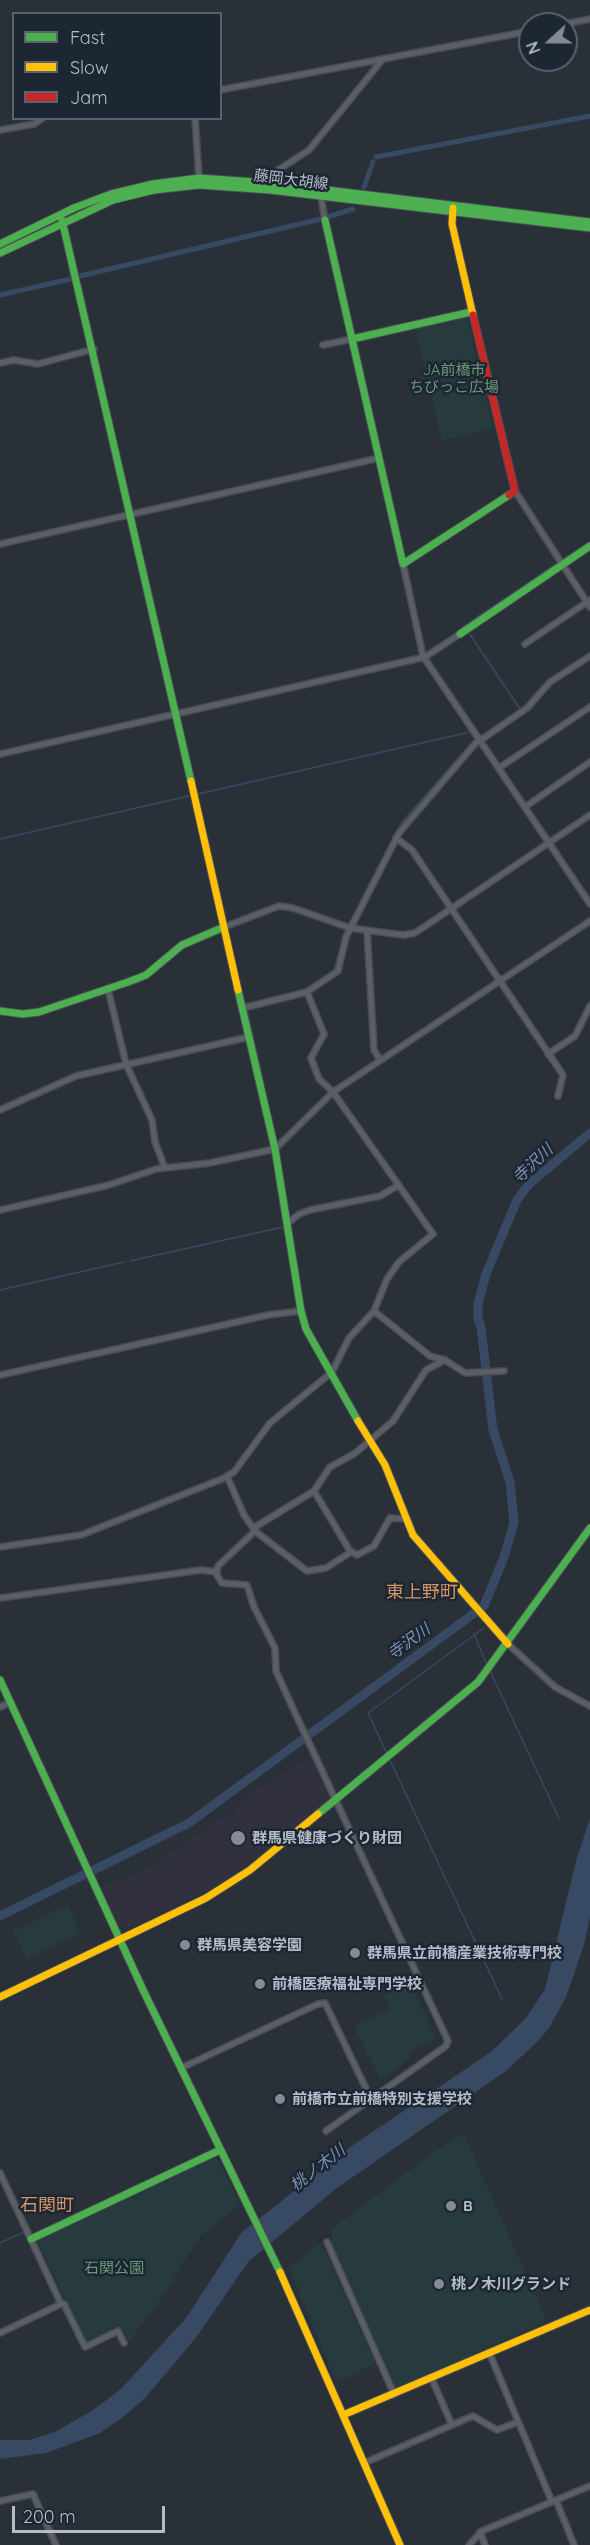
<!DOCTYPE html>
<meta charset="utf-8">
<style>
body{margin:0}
#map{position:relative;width:590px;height:2545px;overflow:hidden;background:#2a3038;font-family:Quicksand,sans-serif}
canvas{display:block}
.legend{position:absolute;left:12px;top:12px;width:210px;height:108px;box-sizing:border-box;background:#1d2633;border:2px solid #59626f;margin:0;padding:8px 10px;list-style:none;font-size:18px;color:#b4bcc9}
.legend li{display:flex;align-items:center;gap:12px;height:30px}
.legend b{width:30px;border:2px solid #59626f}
.north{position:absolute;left:518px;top:12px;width:60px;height:60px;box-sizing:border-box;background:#1d2633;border:2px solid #59626f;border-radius:50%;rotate:249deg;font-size:16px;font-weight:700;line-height:24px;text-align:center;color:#b4bcc9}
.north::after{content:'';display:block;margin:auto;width:21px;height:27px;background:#848b96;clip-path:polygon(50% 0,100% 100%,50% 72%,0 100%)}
.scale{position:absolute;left:12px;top:2506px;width:153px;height:27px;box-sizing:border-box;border:3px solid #b4bcc9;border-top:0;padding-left:8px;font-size:18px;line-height:21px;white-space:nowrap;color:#b4bcc9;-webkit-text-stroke:4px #1d2633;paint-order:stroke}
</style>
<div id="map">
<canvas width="590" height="2545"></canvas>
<ul class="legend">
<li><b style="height:8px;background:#4caf50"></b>Fast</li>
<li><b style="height:8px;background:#ffc107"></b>Slow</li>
<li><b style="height:8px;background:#c62828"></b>Jam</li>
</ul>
<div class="north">N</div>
<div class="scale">200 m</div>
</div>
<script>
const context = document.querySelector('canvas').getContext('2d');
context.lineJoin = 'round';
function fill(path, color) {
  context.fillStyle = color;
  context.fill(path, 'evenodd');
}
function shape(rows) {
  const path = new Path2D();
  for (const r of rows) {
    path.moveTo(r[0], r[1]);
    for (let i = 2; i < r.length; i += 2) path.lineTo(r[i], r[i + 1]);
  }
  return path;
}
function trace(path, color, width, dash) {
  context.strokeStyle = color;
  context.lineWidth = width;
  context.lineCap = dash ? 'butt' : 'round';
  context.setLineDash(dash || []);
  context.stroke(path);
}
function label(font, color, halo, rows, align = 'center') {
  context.font = font + ' Quicksand,"Noto Sans JP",sans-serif';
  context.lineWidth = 5;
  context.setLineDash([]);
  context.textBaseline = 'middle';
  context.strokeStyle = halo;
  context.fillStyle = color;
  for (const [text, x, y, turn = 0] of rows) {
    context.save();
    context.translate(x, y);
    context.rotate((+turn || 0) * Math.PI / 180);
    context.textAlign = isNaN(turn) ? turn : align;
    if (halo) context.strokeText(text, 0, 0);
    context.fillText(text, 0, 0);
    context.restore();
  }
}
const medical = shape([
 [312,1757,332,1799,264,1855,216,1886,129,1929,118,1928,100,1888,141,1872,225,1815,229,1820,238,1815,234,1808,265,1784]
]);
const green = shape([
 [465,318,468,318,493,429,442,441,415,329],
 [68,1905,81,1933,27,1959,13,1931],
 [410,1982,436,2038,415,2048,404,2064,381,2080,354,2027,391,2009,384,1995],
 [464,2134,547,2321,395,2389,392,2388,330,2248,333,2228,435,2151],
 [216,2156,240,2203,239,2206,200,2236,200,2239,182,2264,165,2294,129,2342,121,2328,86,2342,37,2241],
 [321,2243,375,2363,345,2379,335,2380,289,2268]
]);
const water = shape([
 [590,1818,590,1916,584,1945,566,1997,549,2028,538,2041,506,2071,337,2188,249,2261,195,2339,145,2398,123,2417,100,2433,46,2453,0,2459,0,2440,29,2440,55,2432,93,2410,121,2389,186,2318,242,2232,353,2145,491,2052,526,2018,545,1989,576,1861]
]);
const stream = shape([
 [565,558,590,542],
 [464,626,557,563],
 [469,633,520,709,483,735],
 [198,794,470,732,475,739,402,822,397,832],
 [0,839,189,796],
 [348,925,354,916],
 [304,990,334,970,346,929],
 [246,1005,270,999],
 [247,1009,263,1081],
 [286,1198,290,1217],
 [130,1261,283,1227],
 [0,1290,124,1262],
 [474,1634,487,1665],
 [489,1669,559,1818],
 [387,1754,368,1713,484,1628],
 [389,1758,502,1999],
 [0,2243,24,2232]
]);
const canal = shape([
 [376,157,590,116],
 [364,187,373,162],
 [80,276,321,219,353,209],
 [0,295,75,278]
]);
const river = shape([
 [0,1916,189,1823,484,1606,504,1557,514,1523,510,1482,493,1430,481,1327,478,1319,478,1304,486,1274,517,1200,529,1184,590,1133]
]);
const street = shape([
 [565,24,590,19],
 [220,90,530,31],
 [195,118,199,178],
 [0,130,34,124,43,118],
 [270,183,272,174,309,150,383,59],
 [321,197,325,220],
 [323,345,352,339],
 [0,363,14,360,38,364,94,349],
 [515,491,590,607],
 [0,544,379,458],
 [403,564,423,656,590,904],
 [525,644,590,600],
 [481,740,527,708,550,682,590,656],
 [0,754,425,657,460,634],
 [499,768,590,707],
 [525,807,590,762],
 [396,838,412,850,563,1075,558,1096],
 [224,927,279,906,293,908,350,928,403,935,415,933,590,815],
 [367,930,374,1050,380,1060],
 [108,989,126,1064,152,1120,155,1142,165,1168],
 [243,1008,307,992,338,971,346,937,399,833,480,738],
 [548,1054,575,1036,590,1006],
 [0,1110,76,1076,249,1037],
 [0,1210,109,1185,156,1169,210,1163,275,1149,333,1092,590,921],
 [287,1224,299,1214,310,1210,380,1196,399,1185],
 [374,1311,430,1356,445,1360,465,1373,504,1371],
 [0,1375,268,1315,301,1311],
 [227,1476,244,1515,255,1531,307,1571,326,1568,351,1552],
 [314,1491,350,1551,357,1555,374,1546,390,1518,406,1519],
 [0,1547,81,1535,222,1479,234,1472,270,1423,332,1372,349,1338,374,1311,387,1279,399,1262,433,1234,333,1092,319,1079,311,1058,324,1034,307,992],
 [215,1572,222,1583,247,1585,254,1607,275,1648,276,1671,290,1702,448,2041,446,2046,326,2131],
 [0,1598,201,1570,217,1572,218,1566,255,1531,255,1527,314,1491,330,1467,354,1454,393,1421,426,1370,445,1360],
 [508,1644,555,1687,590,1706],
 [0,1707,11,1702],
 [181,2068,318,2004,325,2003,371,2099],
 [0,2173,61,2304,64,2304,85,2347,118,2331,124,2343],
 [327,2242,394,2394],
 [0,2333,61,2304],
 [489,2352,552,2502],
 [431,2377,452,2425],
 [364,2463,473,2416,497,2430,518,2422],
 [556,2500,574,2545],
 [0,2501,33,2494,56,2545],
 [480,2532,485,2545],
 [469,2545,482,2531,590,2486]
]);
const fast = shape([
 [62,220,191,781],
 [325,220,403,564,509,495],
 [0,244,74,208,111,194,153,184,199,178,270,183,590,222],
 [0,253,113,200,154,190,199,185,270,190,590,228],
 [352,339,471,312],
 [460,634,590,546],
 [238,990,275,1149,301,1311,306,1329,358,1421],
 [0,1011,23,1014,39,1012,128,982,146,975,182,945,224,927],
 [0,1680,144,1992,280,2272],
 [318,1814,478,1682,590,1528],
 [31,2239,220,2150]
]);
const slow = shape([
 [453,208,452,224,473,315],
 [191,781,238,990],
 [358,1421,385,1465,413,1535,508,1644],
 [0,1997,206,1898,250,1870,318,1814],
 [280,2272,400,2545],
 [343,2415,590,2310]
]);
const jam = shape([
 [473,315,515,491,509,495]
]);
const markers = [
 [238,1838,8,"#848b96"],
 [185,1945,6,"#848b96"],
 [355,1953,6,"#848b96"],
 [260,1984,6,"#848b96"],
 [280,2099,6,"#848b96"],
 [451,2206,6,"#848b96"],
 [439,2284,6,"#848b96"]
];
const streetNames = [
 ["藤岡大胡線",291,180,7]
];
const parkNames = [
 ["JA前橋市",454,370],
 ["ちびっこ広場",454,387],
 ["石関公園",114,2268]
];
const poiNames = [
 ["群馬県健康づくり財団",252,1838],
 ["群馬県美容学園",197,1945],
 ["群馬県立前橋産業技術専門校",367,1953],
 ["前橋医療福祉専門学校",272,1984],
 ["前橋市立前橋特別支援学校",292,2099],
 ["B",463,2206],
 ["桃ノ木川グランド",451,2284]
];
const waterNames = [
 ["寺沢川",533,1164,-43],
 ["寺沢川",409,1642,-36],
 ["桃ノ木川",318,2168,-38]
];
const quarterNames = [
 ["東上野町",422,1593],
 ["石関町",47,2206]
];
fill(medical, '#31303e');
fill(green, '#273a3e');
fill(water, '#384963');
trace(stream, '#384963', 1.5);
trace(canal, '#384963', 5);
trace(river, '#384963', 9);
trace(street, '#484c53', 8);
trace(fast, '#484c53', 9);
trace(slow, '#484c53', 9);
trace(jam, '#484c53', 9);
trace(street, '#5a5e66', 5);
trace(fast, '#4caf50', 7);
trace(slow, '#ffc107', 7);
trace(jam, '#c62828', 7);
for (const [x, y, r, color] of markers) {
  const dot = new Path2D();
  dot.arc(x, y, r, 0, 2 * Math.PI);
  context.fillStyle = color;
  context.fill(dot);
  trace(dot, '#1d2633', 2);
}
label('15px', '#b4bcc9', '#1d2633', streetNames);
label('15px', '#6b9a76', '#1d2633', parkNames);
label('bold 15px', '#b4bcc9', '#1d2633', poiNames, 'left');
label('italic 16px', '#7c92b1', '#1d2633', waterNames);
label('18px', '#d59563', '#1d2633', quarterNames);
</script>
